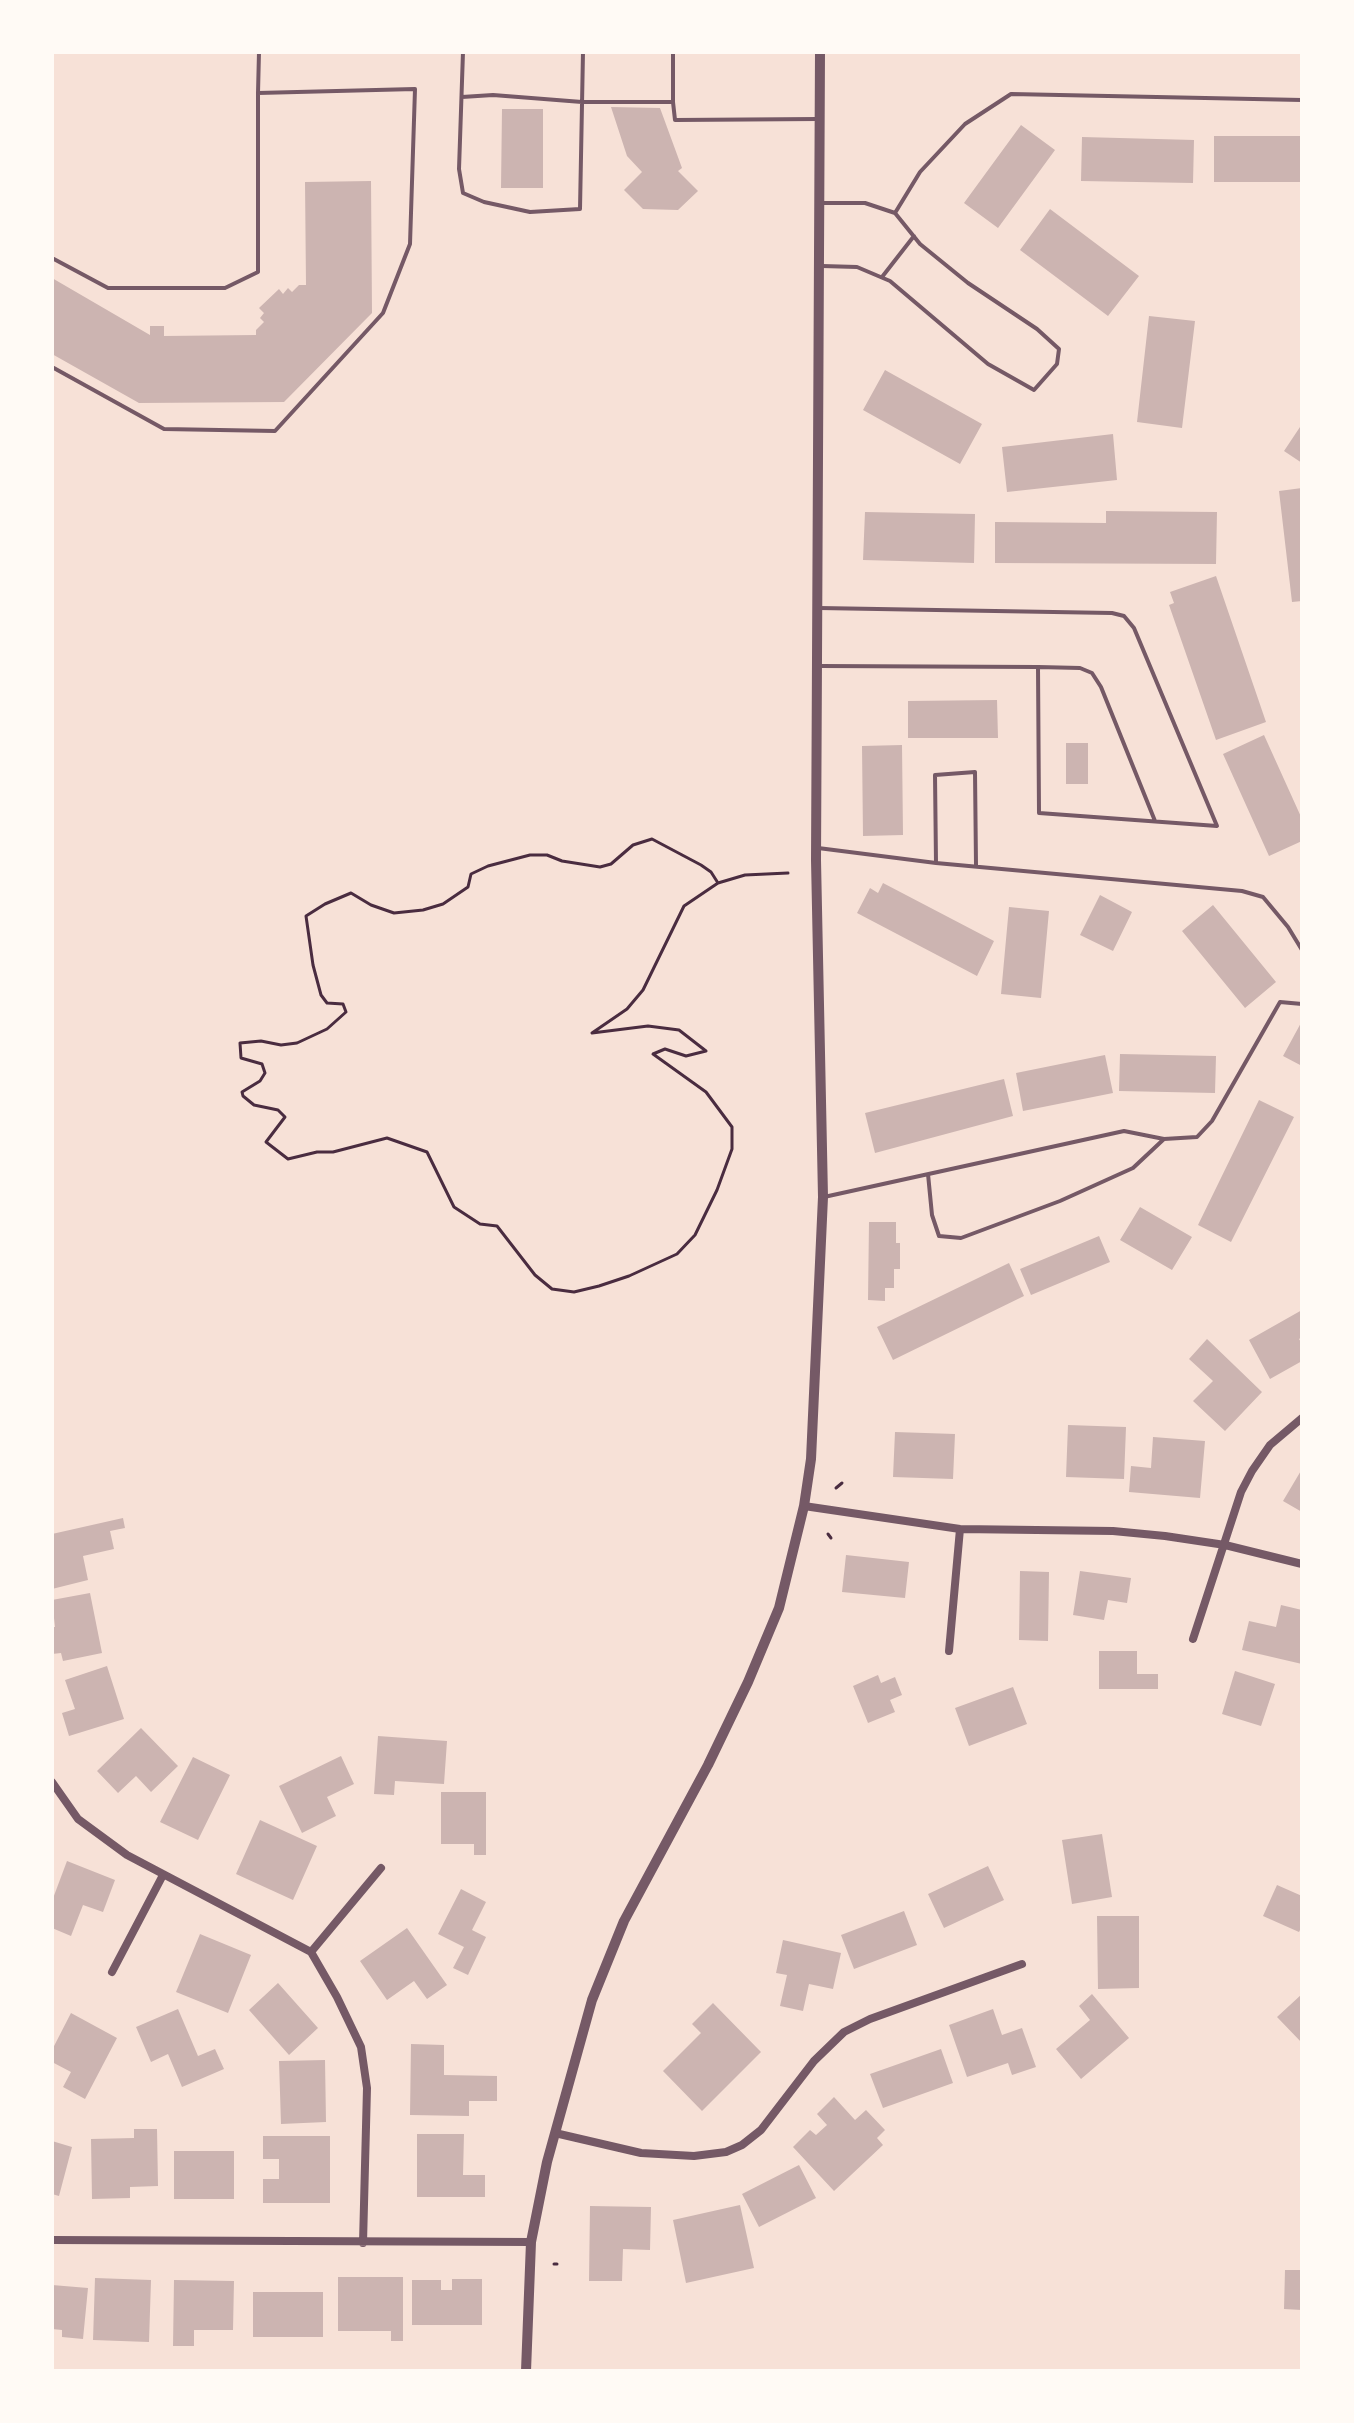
<!DOCTYPE html>
<style>
body{margin:0}
#map{position:relative;width:1354px;height:2423px;overflow:hidden;background:#f7e1d7;font-family:"Open Sans",sans-serif}
canvas{display:block}
.frame{position:absolute;inset:0;border:54px solid #fffaf5;pointer-events:none}
</style>
<div id="map">
<canvas width="1354" height="2423"></canvas>
<div class="frame"></div>
</div>
<script>
const context = document.querySelector('canvas').getContext('2d');
context.lineJoin = 'round';
function fill(path, color) {
  context.fillStyle = color;
  context.fill(path, 'evenodd');
}
function shape(rows) {
  const path = new Path2D();
  for (const r of rows) {
    path.moveTo(r[0], r[1]);
    for (let i = 2; i < r.length; i += 2) path.lineTo(r[i], r[i + 1]);
  }
  return path;
}
function trace(path, color, width, dash) {
  context.strokeStyle = color;
  context.lineWidth = width;
  context.lineCap = dash ? 'butt' : 'round';
  context.setLineDash(dash || []);
  context.stroke(path);
}
const building = shape([
 [611,107,660,108,682,168,678,171,698,191,678,210,643,209,624,190,642,172,627,156],
 [502,109,543,109,543,188,501,188],
 [1021,125,1055,150,998,228,964,203],
 [1214,136,1302,136,1302,182,1214,182],
 [1082,137,1194,140,1193,183,1081,181],
 [371,181,372,313,284,402,139,403,52,354,52,278,150,335,150,326,164,326,164,336,256,335,256,330,264,322,260,318,264,313,259,308,279,289,283,294,288,288,292,292,299,285,306,285,305,182],
 [1050,209,1139,276,1108,316,1020,250],
 [1149,316,1195,321,1182,428,1137,422],
 [885,370,982,424,960,464,863,410],
 [1302,424,1302,463,1284,451],
 [1113,434,1117,480,1007,492,1002,447],
 [1302,488,1302,601,1292,602,1279,491],
 [1106,511,1217,512,1216,564,995,563,995,522,1106,523],
 [865,512,975,514,974,563,863,560],
 [1216,576,1266,722,1216,740,1169,605,1174,603,1170,592],
 [997,700,998,738,908,738,908,701],
 [1264,735,1302,819,1302,841,1269,856,1223,754],
 [1066,743,1088,743,1088,784,1066,784],
 [902,745,903,835,863,836,862,746],
 [883,883,994,941,977,976,857,913,870,888,878,893],
 [1100,895,1132,912,1113,951,1080,935],
 [1213,905,1276,982,1245,1008,1182,931],
 [1009,907,1049,911,1041,998,1001,994],
 [1302,1021,1302,1066,1283,1056],
 [1120,1054,1216,1056,1215,1093,1119,1091],
 [1105,1055,1113,1093,1023,1111,1016,1073],
 [1004,1079,1013,1116,875,1153,865,1113],
 [1259,1100,1294,1117,1231,1242,1198,1225],
 [1140,1207,1192,1237,1172,1270,1120,1240],
 [869,1222,896,1222,896,1243,900,1243,900,1269,894,1269,894,1288,885,1288,885,1301,868,1300],
 [1099,1236,1110,1262,1031,1295,1020,1269],
 [1009,1263,1024,1296,893,1360,877,1327],
 [1302,1310,1302,1337,1299,1339,1302,1344,1302,1361,1270,1379,1249,1340],
 [1207,1339,1262,1392,1225,1431,1193,1401,1213,1381,1189,1359],
 [1068,1425,1126,1427,1124,1479,1066,1477],
 [895,1432,955,1434,953,1479,893,1477],
 [1153,1437,1205,1441,1200,1498,1129,1492,1131,1466,1151,1468],
 [1302,1469,1302,1512,1283,1501],
 [123,1518,125,1528,110,1531,114,1549,83,1556,88,1580,52,1589,52,1534],
 [846,1555,909,1562,905,1598,842,1592],
 [1020,1571,1049,1572,1048,1641,1019,1640],
 [1080,1571,1131,1578,1127,1603,1108,1600,1104,1620,1073,1615],
 [90,1593,102,1653,63,1661,61,1653,52,1654,52,1627,55,1627,52,1600],
 [1281,1605,1302,1610,1302,1664,1242,1650,1249,1621,1276,1627],
 [1099,1651,1137,1651,1137,1674,1158,1674,1158,1689,1099,1689],
 [107,1666,124,1719,69,1736,62,1713,75,1709,65,1680],
 [1235,1671,1275,1684,1261,1726,1222,1714],
 [878,1675,881,1683,895,1677,902,1695,890,1700,895,1712,868,1723,853,1686],
 [1013,1687,1027,1724,969,1746,955,1708],
 [141,1728,178,1766,151,1792,136,1776,118,1793,97,1771],
 [378,1736,447,1741,444,1784,395,1781,394,1795,374,1794],
 [341,1756,354,1784,327,1797,336,1816,302,1833,279,1786],
 [193,1757,230,1775,198,1840,160,1822],
 [441,1792,486,1792,486,1855,474,1855,474,1844,441,1844],
 [260,1820,317,1846,293,1900,236,1874],
 [1102,1834,1112,1897,1072,1904,1062,1840],
 [67,1861,115,1880,103,1912,83,1905,71,1936,52,1928,52,1901],
 [988,1866,1004,1900,944,1928,928,1894],
 [1277,1885,1302,1896,1302,1926,1299,1932,1263,1916],
 [461,1889,486,1902,472,1930,486,1937,468,1975,453,1968,464,1947,438,1934],
 [904,1911,917,1945,854,1969,841,1935],
 [1097,1916,1139,1916,1139,1988,1098,1989],
 [407,1928,447,1985,427,1999,414,1981,387,2000,360,1961],
 [200,1934,251,1955,228,2013,176,1992],
 [783,1940,841,1953,833,1989,809,1984,803,2011,780,2006,787,1975,776,1973],
 [278,1983,318,2028,289,2055,249,2010],
 [1092,1994,1129,2038,1081,2079,1056,2049,1090,2020,1079,2006],
 [1302,1994,1302,2043,1277,2017],
 [713,2003,761,2052,702,2111,663,2071,701,2033,692,2024],
 [178,2009,198,2056,215,2049,224,2069,182,2087,168,2054,151,2062,136,2027],
 [993,2009,1002,2035,1022,2028,1036,2067,1012,2075,1008,2063,967,2077,949,2025],
 [71,2013,117,2038,85,2099,63,2087,71,2072,52,2062,52,2050],
 [411,2044,444,2045,444,2075,497,2076,497,2101,469,2101,469,2116,410,2115],
 [941,2049,953,2083,883,2108,870,2074],
 [325,2060,326,2122,281,2124,279,2061],
 [834,2097,855,2120,866,2110,885,2130,877,2138,883,2145,834,2191,793,2147,810,2130,816,2135,827,2125,817,2114],
 [134,2129,157,2129,158,2186,130,2187,130,2198,92,2199,91,2139,134,2138],
 [417,2134,464,2134,463,2175,485,2175,485,2197,417,2197],
 [263,2136,330,2136,330,2203,263,2203,263,2179,279,2179,279,2159,263,2159],
 [52,2141,72,2147,59,2196,52,2194],
 [174,2151,234,2151,234,2199,174,2199],
 [799,2165,816,2198,759,2227,742,2194],
 [740,2205,754,2268,686,2283,673,2220],
 [590,2206,651,2207,650,2250,623,2249,622,2281,589,2281],
 [1285,2270,1302,2270,1302,2310,1284,2309],
 [338,2277,403,2277,403,2341,391,2341,391,2331,338,2331],
 [95,2278,151,2280,149,2342,93,2340],
 [452,2279,482,2279,482,2325,412,2325,412,2280,441,2280,441,2290,452,2290],
 [174,2280,234,2281,233,2330,194,2330,194,2346,173,2346],
 [52,2285,88,2288,83,2339,62,2337,62,2330,52,2329],
 [253,2292,323,2292,323,2337,253,2337]
]);
const path = shape([
 [718,883,711,872,701,865,652,839,633,845,611,864,600,867,562,861,547,855,530,855,488,866,471,874,468,887,443,904,423,910,394,913,371,905,351,893,325,904,306,916,313,965,321,995,327,1003,343,1004,346,1012,327,1029,297,1043,281,1045,261,1041,240,1043,241,1058,262,1064,265,1073,260,1081,242,1092,243,1096,254,1105,278,1110,285,1117,266,1142,288,1159,317,1152,333,1152,387,1138,427,1152,454,1207,480,1224,497,1226,535,1275,552,1289,574,1292,599,1286,629,1276,677,1254,695,1235,717,1190,732,1149,732,1127,706,1092,653,1054,665,1049,686,1056,706,1051,679,1030,648,1026,592,1033,627,1009,643,990,684,906,718,883,745,875,788,873],
 [836,1488,842,1483],
 [828,1534,831,1538],
 [554,2264,557,2264]
]);
const service = shape([
 [463,52,459,169,463,193,484,202,530,212,580,209,583,52],
 [462,97,493,95,582,102,673,102,673,52],
 [673,102,675,120,818,119],
 [820,203,865,203,895,213],
 [52,258,108,288,225,288,258,272,258,93],
 [822,266,857,267,890,281,988,364,1034,390,1057,364,1059,349,1037,329,968,283,920,244,895,213,920,172,965,124,1011,94,1302,100],
 [882,277,914,236],
 [52,367,164,429,275,431,383,313,410,244,415,89,258,93,259,52],
 [819,608,1112,613,1124,616,1134,628,1217,826,1039,813,1038,667,820,666],
 [1038,667,1080,668,1092,673,1101,687,1155,821],
 [818,848,936,863,1242,891,1263,897,1288,927,1302,950],
 [936,863,935,775,975,772,976,865],
 [928,1174,932,1215,939,1236,961,1238,1060,1201,1133,1168,1164,1139],
 [824,1197,1124,1131,1164,1139,1197,1137,1212,1121,1280,1002,1302,1004]
]);
const minor = shape([
 [804,1506,960,1529,1113,1531,1165,1536,1225,1545,1302,1564],
 [1193,1639,1241,1492,1252,1471,1270,1445,1302,1418],
 [949,1651,960,1529],
 [52,1782,78,1819,127,1855,311,1952,337,1997,361,2047,367,2088,363,2243],
 [311,1952,381,1868],
 [112,1972,163,1875],
 [555,2133,641,2153,694,2156,726,2152,742,2145,761,2130,814,2061,844,2032,870,2019,1022,1964],
 [52,2240,531,2242]
]);
const tertiary = shape([
 [526,2371,531,2242,547,2162,592,2000,624,1921,708,1765,748,1682,779,1608,804,1506,811,1459,823,1197,816,860,820,52]
]);
fill(building, '#ccb4b1');
trace(path, '#4a2c40', 3);
trace(service, '#755966', 4);
trace(minor, '#755966', 8);
trace(tertiary, '#755966', 10);
</script>
